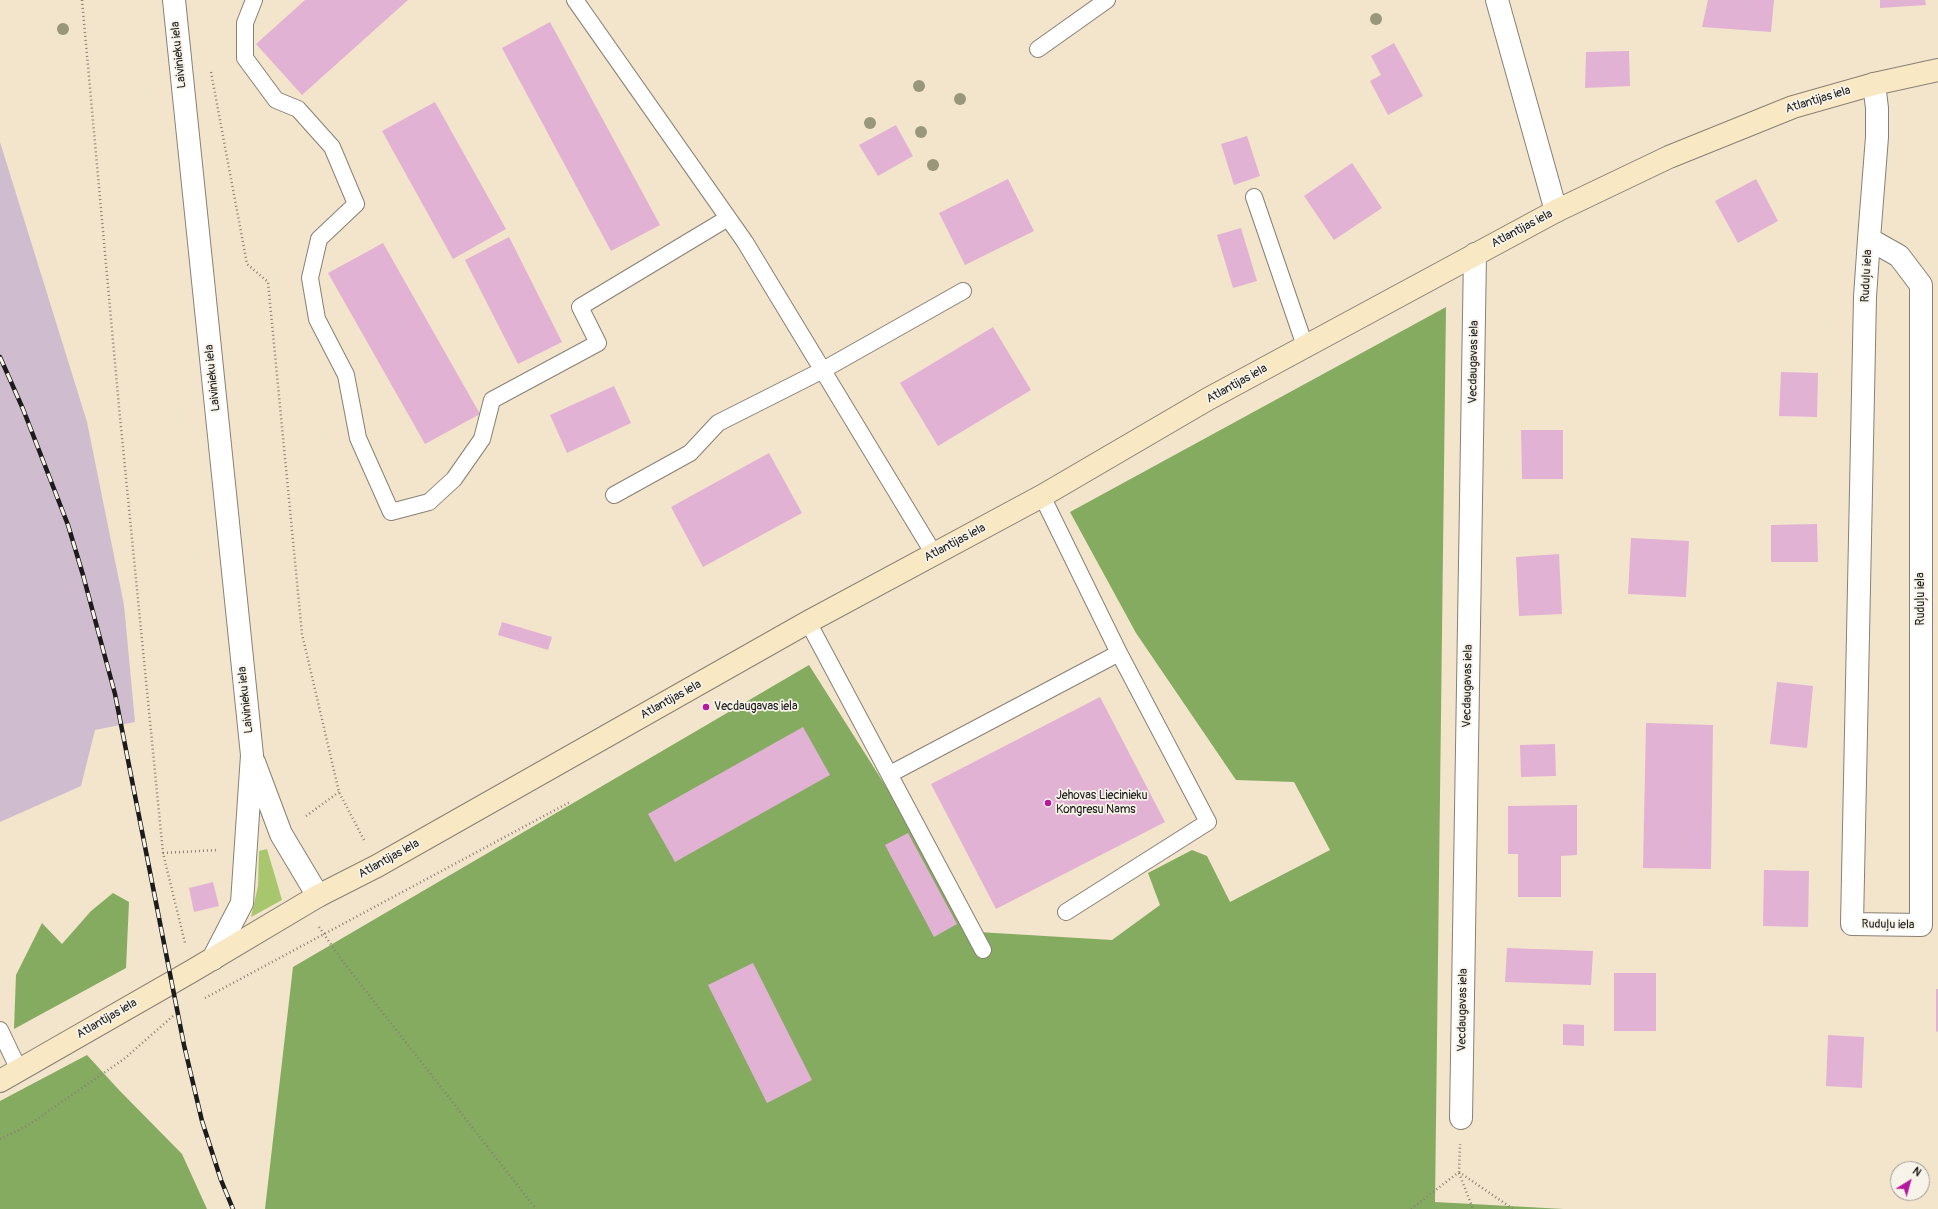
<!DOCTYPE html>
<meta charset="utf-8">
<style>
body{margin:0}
#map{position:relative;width:1938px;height:1209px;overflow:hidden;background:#f3e4cc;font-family:Pangolin,sans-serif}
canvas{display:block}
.north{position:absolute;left:1890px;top:1161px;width:40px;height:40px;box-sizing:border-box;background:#f7f3e8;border:1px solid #9f9d96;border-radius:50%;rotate:37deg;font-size:11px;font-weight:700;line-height:16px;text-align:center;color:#1c1c1c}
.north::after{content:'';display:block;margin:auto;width:14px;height:18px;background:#b5179e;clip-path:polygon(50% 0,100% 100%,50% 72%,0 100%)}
</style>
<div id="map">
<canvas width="1938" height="1209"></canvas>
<div class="north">N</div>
</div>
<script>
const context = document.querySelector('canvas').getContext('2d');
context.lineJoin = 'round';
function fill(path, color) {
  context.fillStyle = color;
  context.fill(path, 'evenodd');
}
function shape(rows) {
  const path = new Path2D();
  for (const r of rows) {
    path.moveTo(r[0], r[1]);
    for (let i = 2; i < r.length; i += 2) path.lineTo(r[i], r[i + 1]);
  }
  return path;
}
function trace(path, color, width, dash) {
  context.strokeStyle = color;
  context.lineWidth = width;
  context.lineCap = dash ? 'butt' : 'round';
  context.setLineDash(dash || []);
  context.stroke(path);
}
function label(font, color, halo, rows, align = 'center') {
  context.font = font + ' Pangolin,sans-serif';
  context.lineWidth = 3.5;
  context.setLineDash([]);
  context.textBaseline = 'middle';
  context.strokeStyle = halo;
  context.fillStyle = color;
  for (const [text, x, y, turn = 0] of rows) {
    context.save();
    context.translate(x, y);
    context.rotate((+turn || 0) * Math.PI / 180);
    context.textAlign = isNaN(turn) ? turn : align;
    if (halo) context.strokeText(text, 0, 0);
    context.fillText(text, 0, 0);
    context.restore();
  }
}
const industrial = shape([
 [0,142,87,422,124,605,135,722,95,730,81,786,0,822]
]);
const green = shape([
 [267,849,282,900,251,917,258,886,259,851]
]);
const forest = shape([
 [1446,307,1435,1202,1564,1209,265,1209,293,967,809,665,978,932,1112,940,1160,905,1148,873,1192,850,1207,856,1230,902,1330,850,1294,782,1236,780,1136,633,1070,512],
 [113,893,129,902,126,968,14,1029,16,975,42,923,62,944,91,911],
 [87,1055,119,1090,182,1154,207,1209,0,1209,0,1101]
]);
const building = shape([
 [305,0,408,0,302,95,256,44],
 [1708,0,1774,0,1771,32,1702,27],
 [1880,0,1925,0,1926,5,1880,8],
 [550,22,660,225,611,251,502,48],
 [1394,43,1423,96,1388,115,1370,81,1381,75,1371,56],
 [1629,51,1630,86,1585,88,1586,52],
 [435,102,506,229,453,259,382,131],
 [896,125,913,156,878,176,859,145],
 [1247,136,1260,176,1234,185,1221,144],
 [1352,163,1382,208,1334,240,1304,196],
 [1008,179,1034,231,965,265,939,213],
 [1756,179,1778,221,1738,243,1715,201],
 [1241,228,1257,281,1233,288,1217,235],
 [509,237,562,342,518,364,465,260],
 [383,243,480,414,425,444,328,273],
 [993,327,1031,390,938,446,900,383],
 [1781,372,1818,373,1817,417,1779,416],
 [614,386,631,423,567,453,550,415],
 [1521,430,1563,430,1563,479,1522,479],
 [769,453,802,513,703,567,671,507],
 [1817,524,1818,562,1771,562,1771,525],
 [1631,538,1689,541,1686,597,1628,594],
 [1559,554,1562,614,1519,616,1516,557],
 [502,622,552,637,548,650,498,635],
 [1777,682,1813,686,1807,748,1770,744],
 [1100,697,1165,822,996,909,931,784],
 [1646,723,1713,725,1711,869,1643,868],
 [803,727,830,775,675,862,648,814],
 [1555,744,1556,776,1521,777,1520,745],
 [1577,805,1577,855,1561,856,1561,897,1518,897,1518,854,1508,854,1508,806],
 [908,833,957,924,934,937,885,845],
 [1764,870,1809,871,1808,927,1763,926],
 [213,882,219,906,194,912,189,888],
 [1507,948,1593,951,1591,985,1505,982],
 [753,963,812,1080,767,1103,708,985],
 [1614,973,1656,973,1656,1031,1614,1031],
 [1936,989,1938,989,1938,1032,1936,1031],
 [1563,1024,1584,1025,1584,1046,1563,1045],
 [1828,1035,1864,1037,1862,1088,1826,1086]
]);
const path = shape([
 [82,0,119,407,163,853,185,943],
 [211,72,247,264,268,282,302,634,339,792,365,842],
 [306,816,339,792],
 [163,853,218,850],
 [319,927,344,963,536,1209],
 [205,998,570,802],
 [0,1139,27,1126,124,1059,173,1016],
 [1459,1172,1513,1209],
 [1459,1173,1473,1209],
 [1411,1209,1459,1172,1460,1144]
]);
const lane = shape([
 [254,0,245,23,245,58,276,100,298,109,332,147,356,204,319,239,310,278,317,319,346,375,358,438,391,512,429,502,454,479,482,439,492,400,598,343,580,307,728,218],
 [575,0,745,242,934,554],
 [1038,49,1107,0],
 [1254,197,1305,346],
 [614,495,690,453,718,423,823,370,963,291],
 [808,622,983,950],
 [890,774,1119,653,1042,496],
 [1066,912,1208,822,1119,653],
 [0,1030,19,1070]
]);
const street = shape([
 [174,0,252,755,242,903,213,959],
 [1497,0,1556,211],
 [1869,239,1899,256,1921,285,1921,925,1852,924,1865,297,1869,239,1877,137,1877,108,1874,84],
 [254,762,281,834,318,896],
 [1461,1118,1475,254]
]);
const secondary = shape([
 [0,1081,192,971,318,896,377,866,808,622,1042,496,1208,399,1556,211,1669,157,1793,107,1874,84,1938,70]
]);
const rail = shape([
 [0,357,23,409,68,525,83,575,115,694,184,1045,202,1121,221,1180,233,1209]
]);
const trees = [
 [1376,19],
 [63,29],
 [919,86],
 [960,99],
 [870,123],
 [921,132],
 [933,165]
];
const markers = [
 [706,707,4,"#b5179e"],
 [1048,803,4,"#b5179e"]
];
const streetNames = [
 ["Laivinieku iela",179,55,-96],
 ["Atlantijas iela",1818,100,-17],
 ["Atlantijas iela",1522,229,-28],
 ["Ruduļu iela",1867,276,-87],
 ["Vecdaugavas iela",1474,362,-89],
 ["Laivinieku iela",213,378,-96],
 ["Atlantijas iela",1237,384,-29],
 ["Atlantijas iela",955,543,-28],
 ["Ruduļu iela",1921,599,-90],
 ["Vecdaugavas iela",1468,686,-89],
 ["Laivinieku iela",246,700,-96],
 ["Atlantijas iela",671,700,-29],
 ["Atlantijas iela",389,859,-29],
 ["Ruduļu iela",1888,925,1],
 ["Vecdaugavas iela",1463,1010,-89],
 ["Atlantijas iela",107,1019,-30]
];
const poiNames = [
 ["Vecdaugavas iela",714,707],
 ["Jehovas Liecinieku",1056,796],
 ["Kongresu Nams",1056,810]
];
fill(industrial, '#cfbdcf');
fill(green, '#a7c66e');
fill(forest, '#85ab61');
fill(building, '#e2b2d4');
trace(lane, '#888074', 18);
trace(street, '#888074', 24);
trace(secondary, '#888074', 24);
trace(path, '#888074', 2.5, [1, 3]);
trace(lane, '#fff', 16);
trace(street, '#fff', 22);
trace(secondary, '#f8e8c3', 22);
trace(rail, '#1c1c1c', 4.5);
trace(rail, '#f7f3e8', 3, [9]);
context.fillStyle = '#98977b';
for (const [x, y] of trees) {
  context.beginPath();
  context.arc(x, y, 6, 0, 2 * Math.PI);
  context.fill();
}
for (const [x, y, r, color] of markers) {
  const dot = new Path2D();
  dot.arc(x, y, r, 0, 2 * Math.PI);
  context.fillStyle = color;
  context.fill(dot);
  trace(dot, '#f7f3e8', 1.5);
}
label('12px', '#1c1c1c', '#f7f3e8', streetNames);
label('12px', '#1c1c1c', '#f7f3e8', poiNames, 'left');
</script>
